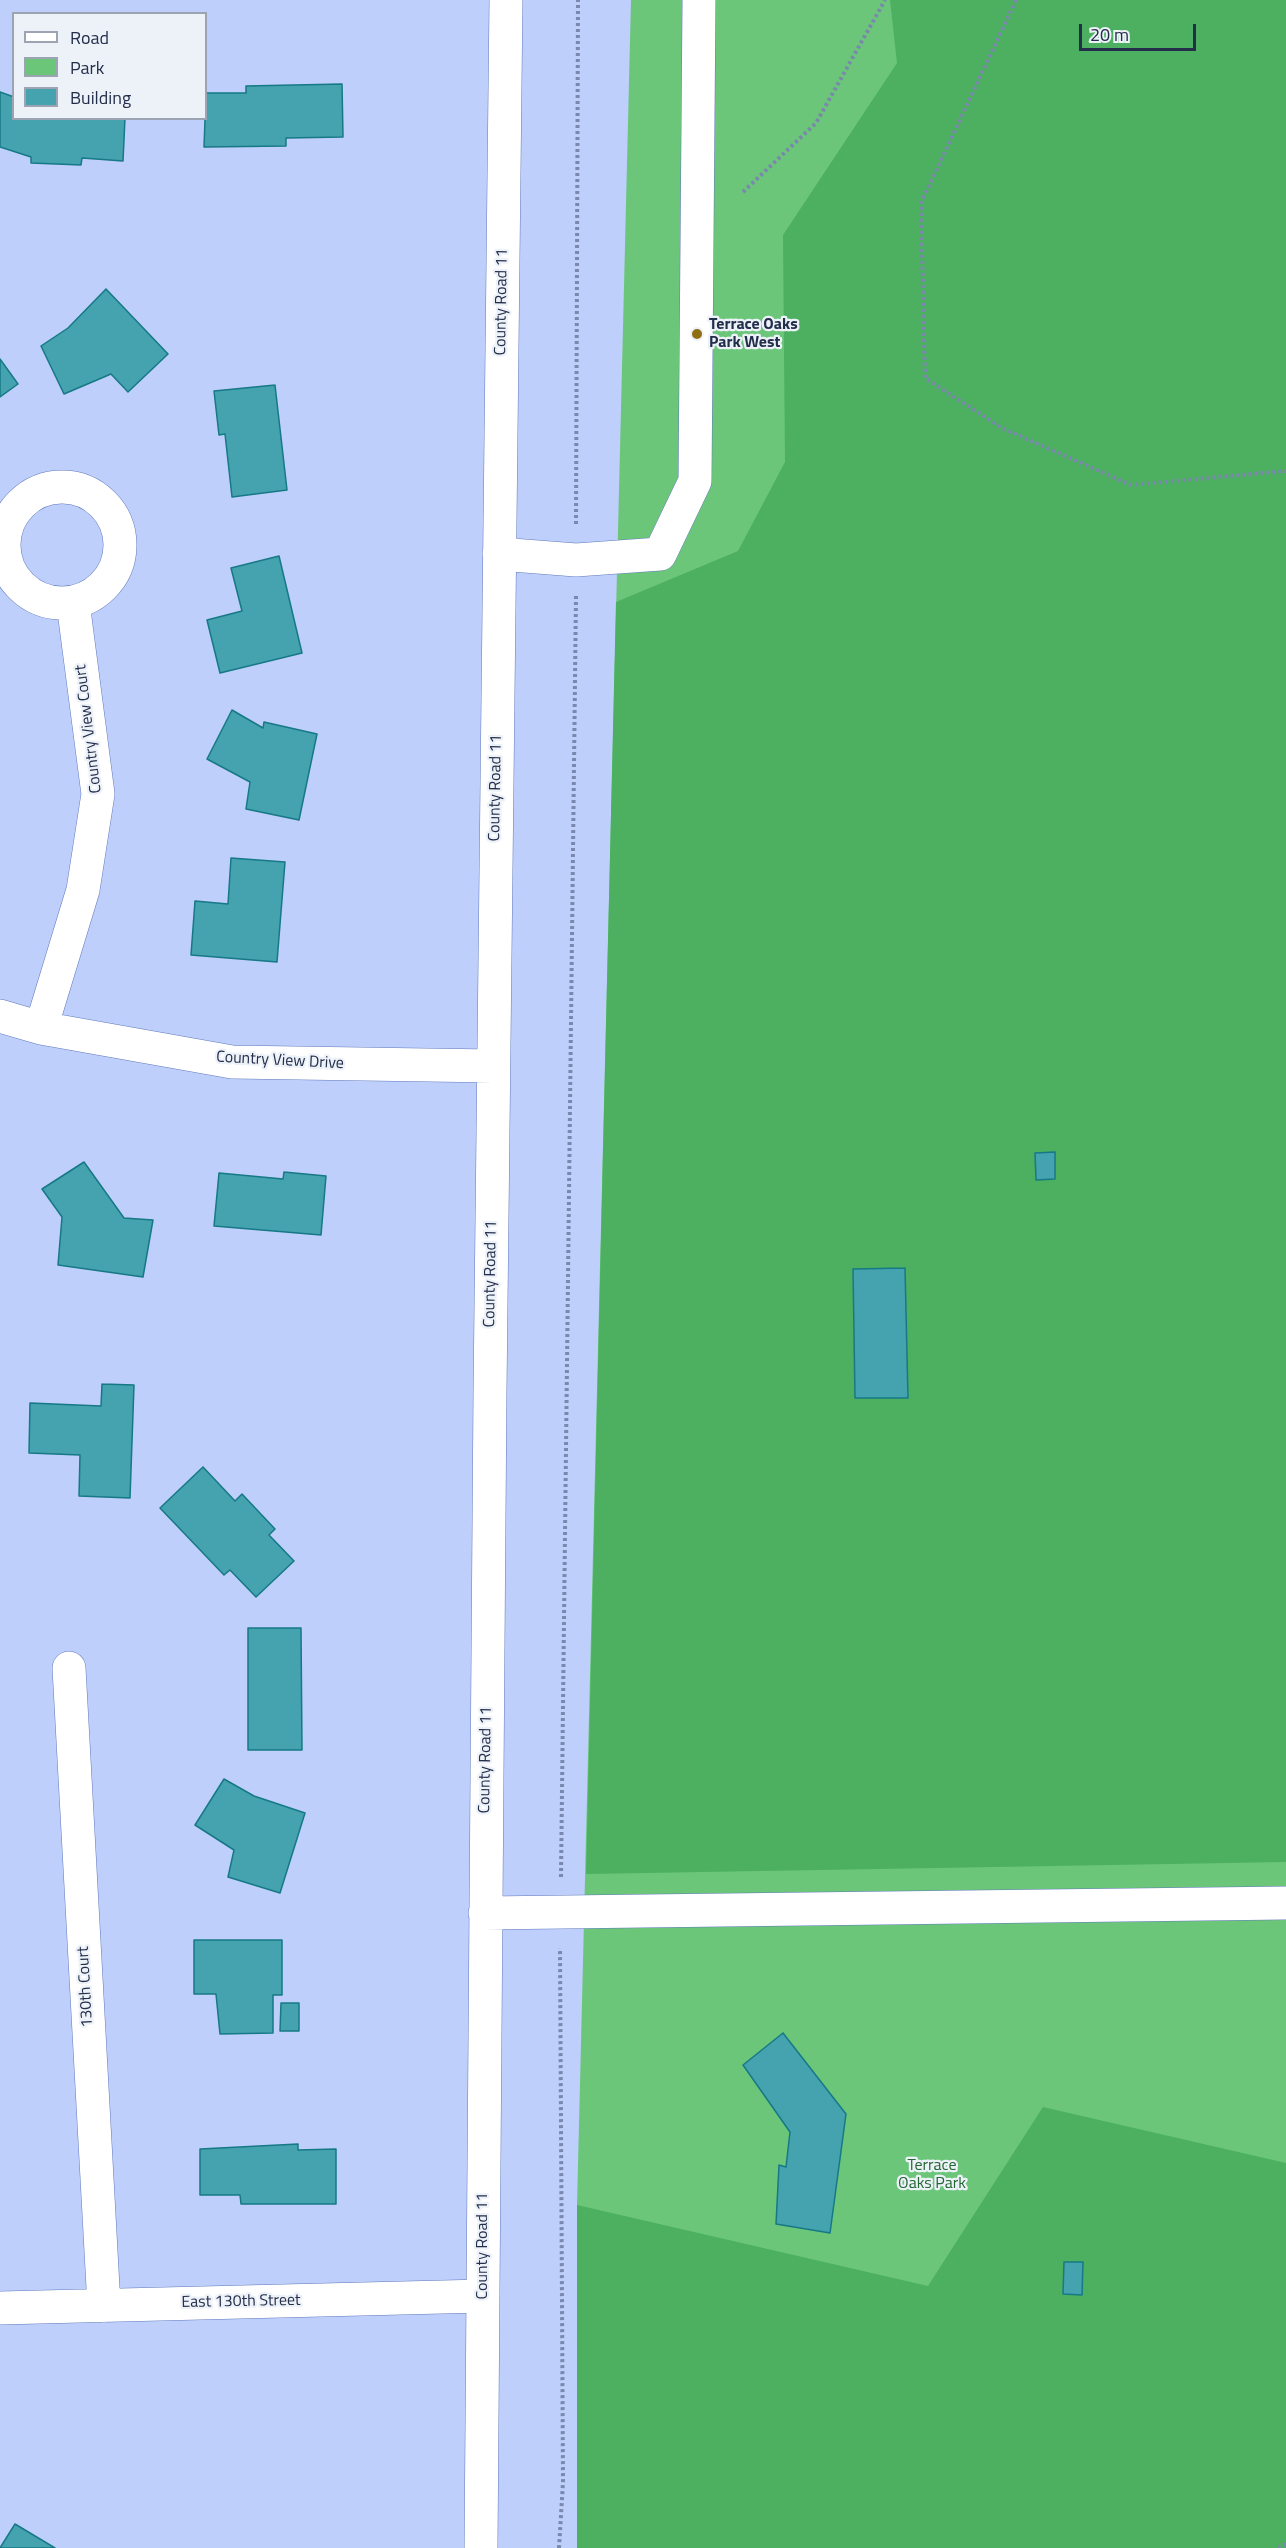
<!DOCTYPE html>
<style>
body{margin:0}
#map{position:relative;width:1286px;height:2548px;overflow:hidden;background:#becffb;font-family:"Titillium Web",sans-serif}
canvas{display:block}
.legend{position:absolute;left:12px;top:12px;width:195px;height:108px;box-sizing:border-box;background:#edf1f8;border:2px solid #9ca3b2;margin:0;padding:8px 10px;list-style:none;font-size:18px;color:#232e4a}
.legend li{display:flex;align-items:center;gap:12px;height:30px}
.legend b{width:30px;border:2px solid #9ca3b2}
.scale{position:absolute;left:1079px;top:24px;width:117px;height:27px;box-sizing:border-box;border:3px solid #232e4a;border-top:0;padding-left:8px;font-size:18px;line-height:21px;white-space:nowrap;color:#232e4a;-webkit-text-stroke:4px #edf1f8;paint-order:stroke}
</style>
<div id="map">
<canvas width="1286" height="2548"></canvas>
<ul class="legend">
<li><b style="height:8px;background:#fff"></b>Road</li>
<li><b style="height:16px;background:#6bc67a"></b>Park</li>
<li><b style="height:16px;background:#45a2af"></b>Building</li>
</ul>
<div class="scale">20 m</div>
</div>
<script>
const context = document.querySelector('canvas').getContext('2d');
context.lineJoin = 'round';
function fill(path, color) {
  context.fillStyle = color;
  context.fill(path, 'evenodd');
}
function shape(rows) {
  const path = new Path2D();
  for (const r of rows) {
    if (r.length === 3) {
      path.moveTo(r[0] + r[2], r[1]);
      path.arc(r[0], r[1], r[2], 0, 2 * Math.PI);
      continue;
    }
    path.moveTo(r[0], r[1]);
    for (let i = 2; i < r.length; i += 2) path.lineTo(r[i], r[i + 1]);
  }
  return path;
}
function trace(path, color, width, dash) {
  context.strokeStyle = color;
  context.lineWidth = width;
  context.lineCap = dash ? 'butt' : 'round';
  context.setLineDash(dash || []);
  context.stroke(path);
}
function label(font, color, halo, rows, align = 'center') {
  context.font = font + ' "Titillium Web",sans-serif';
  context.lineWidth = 4.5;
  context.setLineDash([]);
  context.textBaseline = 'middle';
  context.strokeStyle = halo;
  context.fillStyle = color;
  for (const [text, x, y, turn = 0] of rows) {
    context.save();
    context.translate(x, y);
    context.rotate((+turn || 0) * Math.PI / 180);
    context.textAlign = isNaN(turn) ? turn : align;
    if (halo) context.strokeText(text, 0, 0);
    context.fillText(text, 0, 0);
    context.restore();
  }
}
const green = shape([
 [631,0,1286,0,1286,2548,577,2548,577,2205]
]);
const forest = shape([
 [890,0,1286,0,1286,1862,586,1874,616,602,738,551,785,462,783,235,897,63],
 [1043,2107,1286,2163,1286,2548,577,2548,577,2205,928,2286]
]);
const building = shape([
 [342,84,343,137,286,138,286,146,204,147,206,93,246,93,246,86,342,84],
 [0,92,14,97,14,118,125,118,123,161,82,158,81,165,31,163,31,157,0,147,0,92],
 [106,289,168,354,128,392,111,374,64,394,41,346,68,328,106,289],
 [0,359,18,384,0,397,0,359],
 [275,385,287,490,232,497,225,434,219,435,214,391,275,385],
 [279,556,302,653,220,673,207,620,242,611,231,568,279,556],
 [232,710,263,728,264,722,317,734,299,820,246,809,250,782,207,759,232,710],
 [231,858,285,862,277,962,191,955,195,901,228,904,231,858],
 [1055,1152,1055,1179,1036,1180,1035,1153,1055,1152],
 [84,1162,124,1218,153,1220,143,1277,58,1265,62,1217,42,1189,84,1162],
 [284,1172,326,1176,321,1235,214,1226,219,1173,283,1179,284,1172],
 [905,1268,908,1398,855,1398,853,1269,905,1268],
 [102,1384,134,1385,130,1498,79,1496,80,1455,29,1453,30,1403,101,1406,102,1384],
 [203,1467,235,1501,242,1494,275,1529,269,1535,294,1561,256,1597,230,1570,224,1575,160,1508,203,1467],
 [248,1628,301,1628,302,1750,248,1750,248,1628],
 [224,1779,254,1796,305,1813,280,1893,228,1877,234,1850,195,1825,224,1779],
 [194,1940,282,1940,282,1995,273,1995,273,2033,220,2034,216,1994,194,1994,194,1940],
 [281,2003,299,2003,299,2031,280,2031,281,2003],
 [783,2033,846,2114,830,2233,776,2224,779,2165,786,2167,790,2132,743,2065,783,2033],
 [298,2144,298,2150,336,2149,336,2204,241,2204,240,2195,200,2195,200,2149,298,2144],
 [1064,2262,1083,2262,1082,2295,1063,2294,1064,2262],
 [15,2524,55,2548,0,2548,15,2524]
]);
const path = shape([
 [1016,0,921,203,925,378,1002,428,1131,485,1286,471],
 [743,192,816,123,885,0],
 [576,524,578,0],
 [561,1877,576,595],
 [559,2548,563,2482,560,1948],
 [1278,2548,1286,2544]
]);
const minor = shape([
 [62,545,58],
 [499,554,576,560,660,554,695,481,699,0],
 [0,1016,41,1028,232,1062,493,1066],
 [41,1028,83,890,98,794,73,603],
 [69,1668,104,2306],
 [485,1913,1286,1903],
 [0,2308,483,2296],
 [481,2548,490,1391,506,0]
]);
const markers = [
 [697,334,6,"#8e6f13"]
];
const streetNames = [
 ["County Road 11",502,302,-89],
 ["Country View Court",89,729,-97],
 ["County Road 11",496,788,-89],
 ["Country View Drive",280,1061,3],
 ["County Road 11",491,1274,-89],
 ["County Road 11",486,1760,-89],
 ["130th Court",86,1987,-93],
 ["County Road 11",483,2246,-90],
 ["East 130th Street",241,2302,-1]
];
const poiNames = [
 ["Terrace Oaks",709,325],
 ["Park West",709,343]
];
const parkNames = [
 ["Terrace",932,2166],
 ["Oaks Park",932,2184]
];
fill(green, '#6bc67a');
fill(forest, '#4cb060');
fill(building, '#45a2af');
trace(building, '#167985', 1.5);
trace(minor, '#6079bc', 34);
trace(path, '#7988ac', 4, [3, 3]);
trace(minor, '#fff', 33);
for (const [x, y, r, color] of markers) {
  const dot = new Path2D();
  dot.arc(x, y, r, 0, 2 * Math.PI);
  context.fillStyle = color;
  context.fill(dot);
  trace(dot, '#edf1f8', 2);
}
label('16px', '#232e4a', '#edf1f8', streetNames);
label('bold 16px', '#232e4a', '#edf1f8', poiNames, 'left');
label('16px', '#246733', '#edf1f8', parkNames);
</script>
